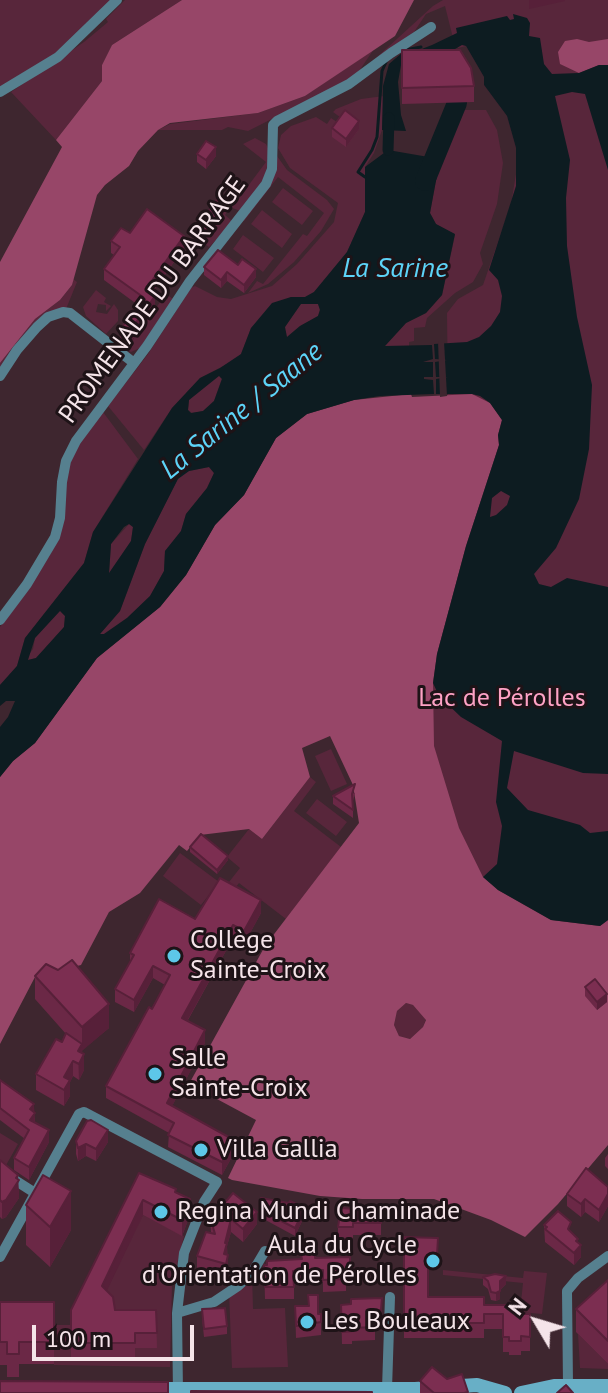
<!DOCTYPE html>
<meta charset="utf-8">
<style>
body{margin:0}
#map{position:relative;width:608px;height:1393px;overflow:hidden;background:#3e262f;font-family:"PT Sans",sans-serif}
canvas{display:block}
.north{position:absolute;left:496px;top:1281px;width:80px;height:80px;-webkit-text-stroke:6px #1e1317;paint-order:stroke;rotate:308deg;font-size:22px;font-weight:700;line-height:32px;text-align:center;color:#f5e4e9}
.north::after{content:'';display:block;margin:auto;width:28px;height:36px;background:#f5e4e9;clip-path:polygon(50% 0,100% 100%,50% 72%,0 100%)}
.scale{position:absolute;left:32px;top:1325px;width:162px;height:36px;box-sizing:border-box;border:4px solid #f5e4e9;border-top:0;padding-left:10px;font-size:24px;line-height:28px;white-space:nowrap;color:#f5e4e9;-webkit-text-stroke:6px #1e1317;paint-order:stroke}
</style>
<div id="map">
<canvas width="608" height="1393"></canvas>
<div class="north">N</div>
<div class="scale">100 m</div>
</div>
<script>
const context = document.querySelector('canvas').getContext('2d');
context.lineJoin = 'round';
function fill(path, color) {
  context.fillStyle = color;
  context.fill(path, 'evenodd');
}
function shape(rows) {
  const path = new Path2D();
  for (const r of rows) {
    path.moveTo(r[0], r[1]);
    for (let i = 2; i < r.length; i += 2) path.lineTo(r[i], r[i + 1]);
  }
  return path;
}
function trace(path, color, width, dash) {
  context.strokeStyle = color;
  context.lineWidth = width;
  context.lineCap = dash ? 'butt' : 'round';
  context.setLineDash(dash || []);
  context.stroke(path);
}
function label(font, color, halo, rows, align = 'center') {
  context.font = font + ' "PT Sans",sans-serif';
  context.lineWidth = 6;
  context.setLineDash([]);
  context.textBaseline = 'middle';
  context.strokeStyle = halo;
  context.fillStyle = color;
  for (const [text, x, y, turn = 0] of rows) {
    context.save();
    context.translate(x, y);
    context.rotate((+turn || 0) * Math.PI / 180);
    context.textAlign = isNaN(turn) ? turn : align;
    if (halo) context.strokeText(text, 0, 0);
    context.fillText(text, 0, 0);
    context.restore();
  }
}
const green = shape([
 [0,0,112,0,54,55,0,88],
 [125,0,182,0,112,45,102,65,102,81,56,140,11,92,84,42,108,22,106,19],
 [443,0,608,0,608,1079,415,868,448,398,447,313,458,299,483,285,511,204,517,168,516,148,507,116,484,85,484,77,466,46,458,48,454,42,445,6,426,14,414,32,375,59,433,6],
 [374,49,355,77,248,131,228,127,222,130,158,130,170,124,258,113,305,96],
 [384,96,382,130,374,153,365,167,365,212,347,252,314,292,305,297,291,297,251,328,241,354,235,360,200,378,172,408,144,450,108,406,148,354,191,288,195,286,217,297,231,299,272,286,297,264,334,222,338,203,290,168,278,148,281,135,291,126,316,117,327,124,331,118,340,124,344,120,333,112,336,109,361,99],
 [460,110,486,110,497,130,503,163,497,204,480,253,483,264,473,282,455,293,427,318,425,327,414,328,414,341,409,342,409,347,384,347,406,323,426,313,442,295,455,235,436,224,430,213,440,159],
 [255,138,266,144,269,150,266,174,259,188,240,211,230,207,225,215,231,220,231,225,209,247,198,239,200,236,205,239,224,201,233,188,242,194,266,162,243,144],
 [277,156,287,170,327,200,334,209,321,231,294,262,268,284,248,293,257,281,263,284,303,234,307,236,324,213,278,177,244,221,242,219],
 [283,188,313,211,302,225,272,202],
 [262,210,292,234,282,248,251,224],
 [243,235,274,258,263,272,233,249],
 [73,279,77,282,66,309,56,311,0,371,0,363,35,319,60,300,72,285],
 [96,290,106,298,104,302,111,306,106,311,106,305,98,304,96,312,107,314,114,304,118,310,118,321,106,334,86,316,83,307],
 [166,294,173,299,140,348,131,352,126,349],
 [301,303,318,304,320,309,318,316,300,326,287,337,285,335,285,327],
 [219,375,222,378,214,401,203,411,192,413,188,410,189,400],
 [103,412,138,459,93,532,84,563,25,638,17,666,0,685,0,627,50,555,70,463,79,443],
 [209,467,214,473,207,488,186,514,181,531,165,551,164,571,150,596,127,618,104,634,100,634,120,611,145,544,178,478,189,471],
 [129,524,133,527,131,541,109,574,111,544],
 [60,610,65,616,64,627,36,658,28,660,27,657,33,649,35,638],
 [331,749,347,784,331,791,315,756],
 [310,777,316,782,294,811,341,847,286,919,239,883,236,887,229,882,240,868,227,857,249,829,262,839],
 [317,799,347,822,336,836,306,813],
 [180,853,219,882,201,905,163,876],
 [406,1003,413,1005,426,1019,423,1027,410,1039,399,1036,394,1025,397,1011],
 [0,1133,18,1144,5,1167,0,1164],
 [143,1215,184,1236,172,1285,170,1367,54,1365,54,1325,71,1325,71,1359,134,1359,135,1348,156,1348,115,1325,101,1301],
 [443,1270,523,1278,524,1271,547,1273,542,1314,520,1312,523,1283,443,1275],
 [252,1273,253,1309,285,1308,288,1367,232,1368,229,1292],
 [578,1334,608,1364,608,1369,580,1368]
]);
const forest = shape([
 [182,0,414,0,395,36,305,96,258,113,170,123,158,130,138,151,129,166,105,185,97,195,72,285,60,300,35,319,0,363,0,262,62,147,56,140,102,81,102,65,112,45],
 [577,39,589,42,608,39,608,65,599,65,579,73,560,64,558,52,565,41],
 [411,394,412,397,472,394,490,403,502,420,498,435,499,445,466,546,437,654,433,683,434,746,459,828,483,877,498,890,551,920,600,926,608,920,608,1145,558,1204,525,1237,491,1220,434,1199,362,1199,320,1196,232,1180,228,1178,256,1120,189,1084,265,946,359,823,353,785,330,736,302,748,310,777,262,839,249,829,200,835,187,851,179,845,140,893,109,912,81,965,35,977,0,1044,0,777,13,761,35,743,97,658,160,607,186,575,215,525,244,495,276,438,307,414,354,400],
 [406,1003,413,1005,426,1020,423,1027,410,1039,399,1036,394,1025,397,1011]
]);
const water = shape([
 [513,14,527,18,530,23,529,36,540,38,544,64,552,74,579,73,599,65,608,65,608,170,585,94,572,92,555,96,570,160,566,198,567,246,577,317,592,385,589,449,579,499,556,548,534,574,539,584,551,587,567,578,608,587,608,774,583,773,514,751,507,788,528,810,580,825,590,833,608,831,608,920,600,926,551,920,498,890,483,877,497,864,502,826,496,802,502,741,461,717,439,696,433,683,437,654,466,546,499,445,498,435,502,420,490,403,480,396,472,394,436,394,436,379,448,377,436,377,435,362,447,360,435,359,434,344,467,342,479,337,491,326,500,312,502,296,498,280,489,270,516,186,516,148,507,116,484,85,484,77,466,46,462,45,448,53,413,64,401,65,398,82,401,115,406,131,382,130,383,86,389,64,403,52,414,52,432,45,457,33,456,28,507,16,510,20,514,19],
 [501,491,510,496,507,505,496,515,490,517,492,498],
 [388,150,440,159,430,213,436,224,455,234,442,295,426,313,406,323,385,346,432,345,433,359,423,362,433,362,433,377,424,377,424,379,433,380,434,394,380,396,354,400,307,414,276,438,244,495,215,525,186,575,160,607,97,658,35,743,13,761,0,777,0,727,8,717,15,701,6,701,0,706,0,685,17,666,25,638,84,563,93,532,172,408,200,378,220,368,241,354,251,328,272,303,291,297,305,297,314,292,347,252,365,212,365,167],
 [301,304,318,304,320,310,318,316,300,326,287,337,285,327],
 [219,376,222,379,214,401,203,411,191,413,188,410,189,400],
 [209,467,214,473,207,488,186,514,181,531,165,551,164,571,150,596,127,618,104,634,100,634,120,611,145,544,178,479,189,471],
 [129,524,133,527,131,541,109,573,111,544,124,527],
 [60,611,65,616,64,627,36,658,28,660,35,638]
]);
const pier = shape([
 [438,341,444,341,447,396,440,397]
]);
const stream = shape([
 [405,50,421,47],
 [365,177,358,172,372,150,377,137,382,71,386,62]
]);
const canal = shape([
 [388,150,389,118]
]);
const river = shape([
 [425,181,457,103]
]);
const street = shape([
 [0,92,58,57,117,0],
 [0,376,17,350,37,327,48,317,63,312,70,313,134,363],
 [0,620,27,584,55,537,60,518,62,482,66,461,76,441,147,346,190,281,266,184,272,169,273,125,277,121,349,84,391,53,431,27],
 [10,1177,35,1193],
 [0,1257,79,1114,84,1112,217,1182,204,1202,184,1253,177,1313,178,1393],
 [177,1313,214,1302,238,1286,252,1273,265,1251],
 [568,1385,567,1291,578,1278,608,1256],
 [387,1389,390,1297]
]);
const secondary = shape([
 [148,1389,415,1389,477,1385,505,1393],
 [521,1393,554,1386,608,1386]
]);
const wall = shape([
 [402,50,474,86,474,102,402,104],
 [332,128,359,129,346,147,332,137],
 [197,154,216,156,206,169,197,162],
 [230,205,205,240,196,233,196,229],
 [130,233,184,248,152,293,155,307,127,347,120,342,120,330,138,305,104,280,104,269,114,255,111,253,111,241],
 [238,265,256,277,244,293,227,281,221,288,204,275,204,267],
 [355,793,353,801,353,818,333,804,333,796],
 [190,847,228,860,217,874,190,852],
 [261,913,244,944,233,938,188,1020,205,1043,172,1106,234,1153,222,1175,168,1147,169,1133,106,1098,106,1086,165,985,153,978,134,1012,115,1002,115,989,130,963,130,953,195,919],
 [35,976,109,1028,82,1050,84,1070,79,1080,73,1076,70,1082,70,1096,64,1106,36,1090,36,1074,62,1042,66,1034,35,999],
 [585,987,607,1002,597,1010,585,996],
 [0,1080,34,1112,35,1122,49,1142,29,1180,14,1170,14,1158,25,1139,0,1120],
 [76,1141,108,1142,96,1161,86,1156,78,1161,76,1154],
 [608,1154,608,1169,605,1166,605,1158],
 [0,1160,18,1180,19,1198,6,1217,2,1219,0,1217],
 [139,1173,176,1192,190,1215,182,1236,143,1215,106,1291,115,1310,156,1310,157,1348,135,1348,135,1359,71,1359,71,1310],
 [608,1187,608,1206,599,1222,585,1212,581,1217,567,1206,567,1194],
 [261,1198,305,1215,295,1236,260,1217],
 [26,1205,71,1230,50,1267,26,1245],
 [222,1206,257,1224,243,1242,231,1232,227,1246,228,1268,226,1276,197,1269,197,1256,211,1233,210,1217,222,1215],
 [381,1211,381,1235,353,1235,353,1240,338,1240,338,1227],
 [544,1225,571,1232,578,1242,581,1257,574,1265,545,1242],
 [404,1237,438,1238,437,1270,428,1270,428,1297,484,1305,517,1314,530,1314,530,1351,521,1351,521,1355,509,1355,509,1352,503,1352,503,1329,484,1329,484,1338,404,1338],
 [350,1257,350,1284,346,1284,346,1291,323,1292,323,1282,294,1283,294,1299,265,1299,264,1265,315,1258],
 [483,1277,506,1284,500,1290,500,1299,496,1301,491,1300,488,1289,483,1285],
 [608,1280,608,1364,576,1332,576,1309],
 [382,1298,381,1322,375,1322,375,1340,352,1341,352,1344,342,1344,341,1305,351,1304],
 [0,1302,54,1302,54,1364,19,1364,19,1377,7,1377,7,1365,0,1365],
 [295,1306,321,1314,321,1335,296,1338],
 [202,1318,227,1326,227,1334,204,1337],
 [447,1379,468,1393,420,1393,420,1381]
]);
const shadedWall = shape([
 [529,0,565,0,565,1,529,9],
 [359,121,359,129,346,147,346,139],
 [216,147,216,156,206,169,206,160],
 [230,201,230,205,205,240,205,235],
 [184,236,184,248,146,300,146,289],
 [256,269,256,277,244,293,244,285],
 [227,272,227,281,221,288,221,280],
 [155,296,155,307,127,347,127,335],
 [228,856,228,860,217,874,217,870],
 [261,900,261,913,244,944,244,931],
 [233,925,233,938,182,1030,182,1018],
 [153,966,153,978,134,1012,134,1000],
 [607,994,607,1002,597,1010,597,1002],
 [109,1004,109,1028,82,1051,82,1027],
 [205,1030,205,1043,167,1116,167,1103],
 [82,1044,82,1058,84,1054,84,1070,79,1080,78,1051],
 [73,1061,73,1076,70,1082,70,1096,64,1106,64,1077],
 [34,1104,35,1125,30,1132,30,1109],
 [49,1130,49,1142,29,1180,29,1167],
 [108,1130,108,1142,96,1161,96,1149],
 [234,1140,234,1153,222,1175,222,1162],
 [86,1144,86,1156,78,1161,78,1148],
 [18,1175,19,1198,6,1217,2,1219,2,1202],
 [71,1191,71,1230,50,1267,50,1227],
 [608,1194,608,1206,599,1222,599,1210],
 [190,1199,190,1215,182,1236,182,1220],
 [585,1199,585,1212,581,1217,581,1204],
 [143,1200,143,1215,102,1301,102,1286],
 [305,1208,305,1215,295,1236,295,1228],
 [257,1212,257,1224,243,1242,243,1229],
 [231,1219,231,1232,227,1246,227,1256,225,1263,225,1243],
 [578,1239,578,1249,581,1245,581,1257,574,1265,574,1253,576,1241],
 [228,1255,228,1268,226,1276,226,1264],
 [506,1276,506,1284,500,1290,500,1281],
 [500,1291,500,1299,496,1301,496,1293]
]);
const building = shape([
 [402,50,460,50,471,68,474,86,402,88,402,50],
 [345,110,359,121,346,139,332,128,345,110],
 [206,141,216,147,206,160,197,154,206,141],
 [221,194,230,201,205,235,196,229,221,194],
 [147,209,184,236,146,289,155,296,127,335,120,330,143,297,104,269,120,247,111,241,121,228,130,233,147,209],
 [218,250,238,265,242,259,256,269,244,285,227,272,221,280,204,267,218,250],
 [355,784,352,794,353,810,333,796,355,784],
 [201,834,228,856,217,870,190,847,201,834],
 [220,878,261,900,244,931,233,925,182,1018,205,1030,167,1103,234,1140,222,1162,168,1135,174,1123,106,1086,149,1007,152,1009,170,975,153,966,134,1000,115,989,134,955,130,953,159,899,195,919,220,878],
 [72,960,109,1004,82,1027,35,976,46,964,58,970,72,960],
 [595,979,607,994,597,1002,585,987,595,979],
 [66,1033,82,1044,78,1051,84,1054,79,1064,73,1061,64,1077,70,1080,64,1090,36,1074,56,1039,62,1042,66,1033],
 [0,1080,34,1104,30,1109,35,1113,30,1120,49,1130,29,1167,14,1158,29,1130,0,1108,0,1080],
 [91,1120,108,1130,96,1149,86,1144,78,1148,76,1141,87,1121,91,1120],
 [0,1160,18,1175,16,1178,19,1180,6,1200,2,1202,0,1200,0,1160],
 [586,1168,608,1187,608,1194,599,1210,585,1199,581,1204,567,1194,586,1168],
 [139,1173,176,1189,175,1192,190,1199,182,1220,143,1200,102,1286,113,1297,115,1310,156,1310,157,1333,135,1333,135,1343,71,1343,71,1310,139,1173],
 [43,1175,71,1191,50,1227,26,1205,43,1175],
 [233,1193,257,1212,243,1229,231,1219,225,1243,227,1243,224,1254,228,1255,226,1264,197,1256,206,1232,215,1234,210,1217,232,1214,222,1206,233,1193],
 [261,1198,289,1203,290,1201,305,1208,295,1228,260,1210,261,1198],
 [341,1208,381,1211,381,1223,353,1223,353,1227,338,1227,341,1208],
 [558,1211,571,1222,568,1229,578,1239,576,1241,581,1245,574,1253,545,1229,547,1227,544,1225,558,1211],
 [404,1237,438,1238,437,1255,428,1255,428,1297,484,1297,484,1305,517,1305,517,1314,530,1314,530,1337,521,1336,521,1341,509,1341,509,1337,503,1337,503,1314,484,1314,484,1323,404,1323,404,1237],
 [315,1254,315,1258,350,1257,350,1273,346,1273,346,1279,323,1280,323,1270,293,1271,294,1287,265,1287,264,1265,267,1265,267,1261,302,1259,301,1255,315,1254],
 [495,1274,506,1276,500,1281,500,1291,496,1293,491,1292,488,1281,483,1277,495,1274],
 [608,1280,608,1341,576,1309,608,1280],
 [308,1295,318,1295,318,1314,321,1314,321,1322,296,1326,295,1306,309,1306,308,1295],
 [382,1298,381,1310,374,1310,375,1327,352,1328,352,1331,342,1332,341,1305,351,1304,351,1299,382,1298],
 [0,1302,54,1302,54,1342,19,1342,19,1354,7,1354,7,1342,0,1342,0,1302],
 [225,1308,227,1326,204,1329,202,1309,225,1308],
 [432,1367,447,1379,462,1374,468,1392,464,1393,434,1393,420,1381,432,1367],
 [0,1381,168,1382,168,1393,0,1393,0,1381],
 [566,1385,573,1393,557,1393,566,1385],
 [191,1391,372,1392,372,1393,191,1393,191,1391]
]);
const markers = [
 [174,956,8,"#5dc7e8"],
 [155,1074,8,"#5dc7e8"],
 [201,1150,8,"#5dc7e8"],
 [161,1212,8,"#5dc7e8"],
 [433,1261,8,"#5dc7e8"],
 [307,1322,8,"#5dc7e8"]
];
const streetNames = [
 ["PROMENADE DU BARRAGE",153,300,-54]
];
const parkNames = [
 ["Lac de Pérolles",502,699]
];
const poiNames = [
 ["Collège",190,941],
 ["Sainte-Croix",190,971],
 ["Salle",171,1059],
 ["Sainte-Croix",171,1089],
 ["Villa Gallia",217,1150],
 ["Regina Mundi Chaminade",177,1212],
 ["Aula du Cycle",417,1246,"right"],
 ["d'Orientation de Pérolles",417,1276,"right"],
 ["Les Bouleaux",323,1322]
];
const waterNames = [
 ["La Sarine",395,269],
 ["La Sarine / Saane",242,411,-39]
];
fill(green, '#58263b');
fill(forest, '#974668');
fill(water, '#0d1c21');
fill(pier, '#3e262f');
trace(stream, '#0d1c21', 3);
trace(canal, '#0d1c21', 11);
trace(river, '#0d1c21', 20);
trace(street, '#56808f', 10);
trace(secondary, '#68afc6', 14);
fill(wall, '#6b2846');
fill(shadedWall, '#572039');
fill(building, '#7c2e51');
trace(building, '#572039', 2);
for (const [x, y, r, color] of markers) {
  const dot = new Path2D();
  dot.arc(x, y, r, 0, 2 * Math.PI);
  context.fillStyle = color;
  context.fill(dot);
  trace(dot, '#1e1317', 3);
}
label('26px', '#f5e4e9', '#1e1317', streetNames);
label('26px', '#fea2c5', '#1e1317', parkNames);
label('26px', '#f5e4e9', '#1e1317', poiNames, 'left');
label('italic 28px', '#5dd3f7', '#1e1317', waterNames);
</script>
